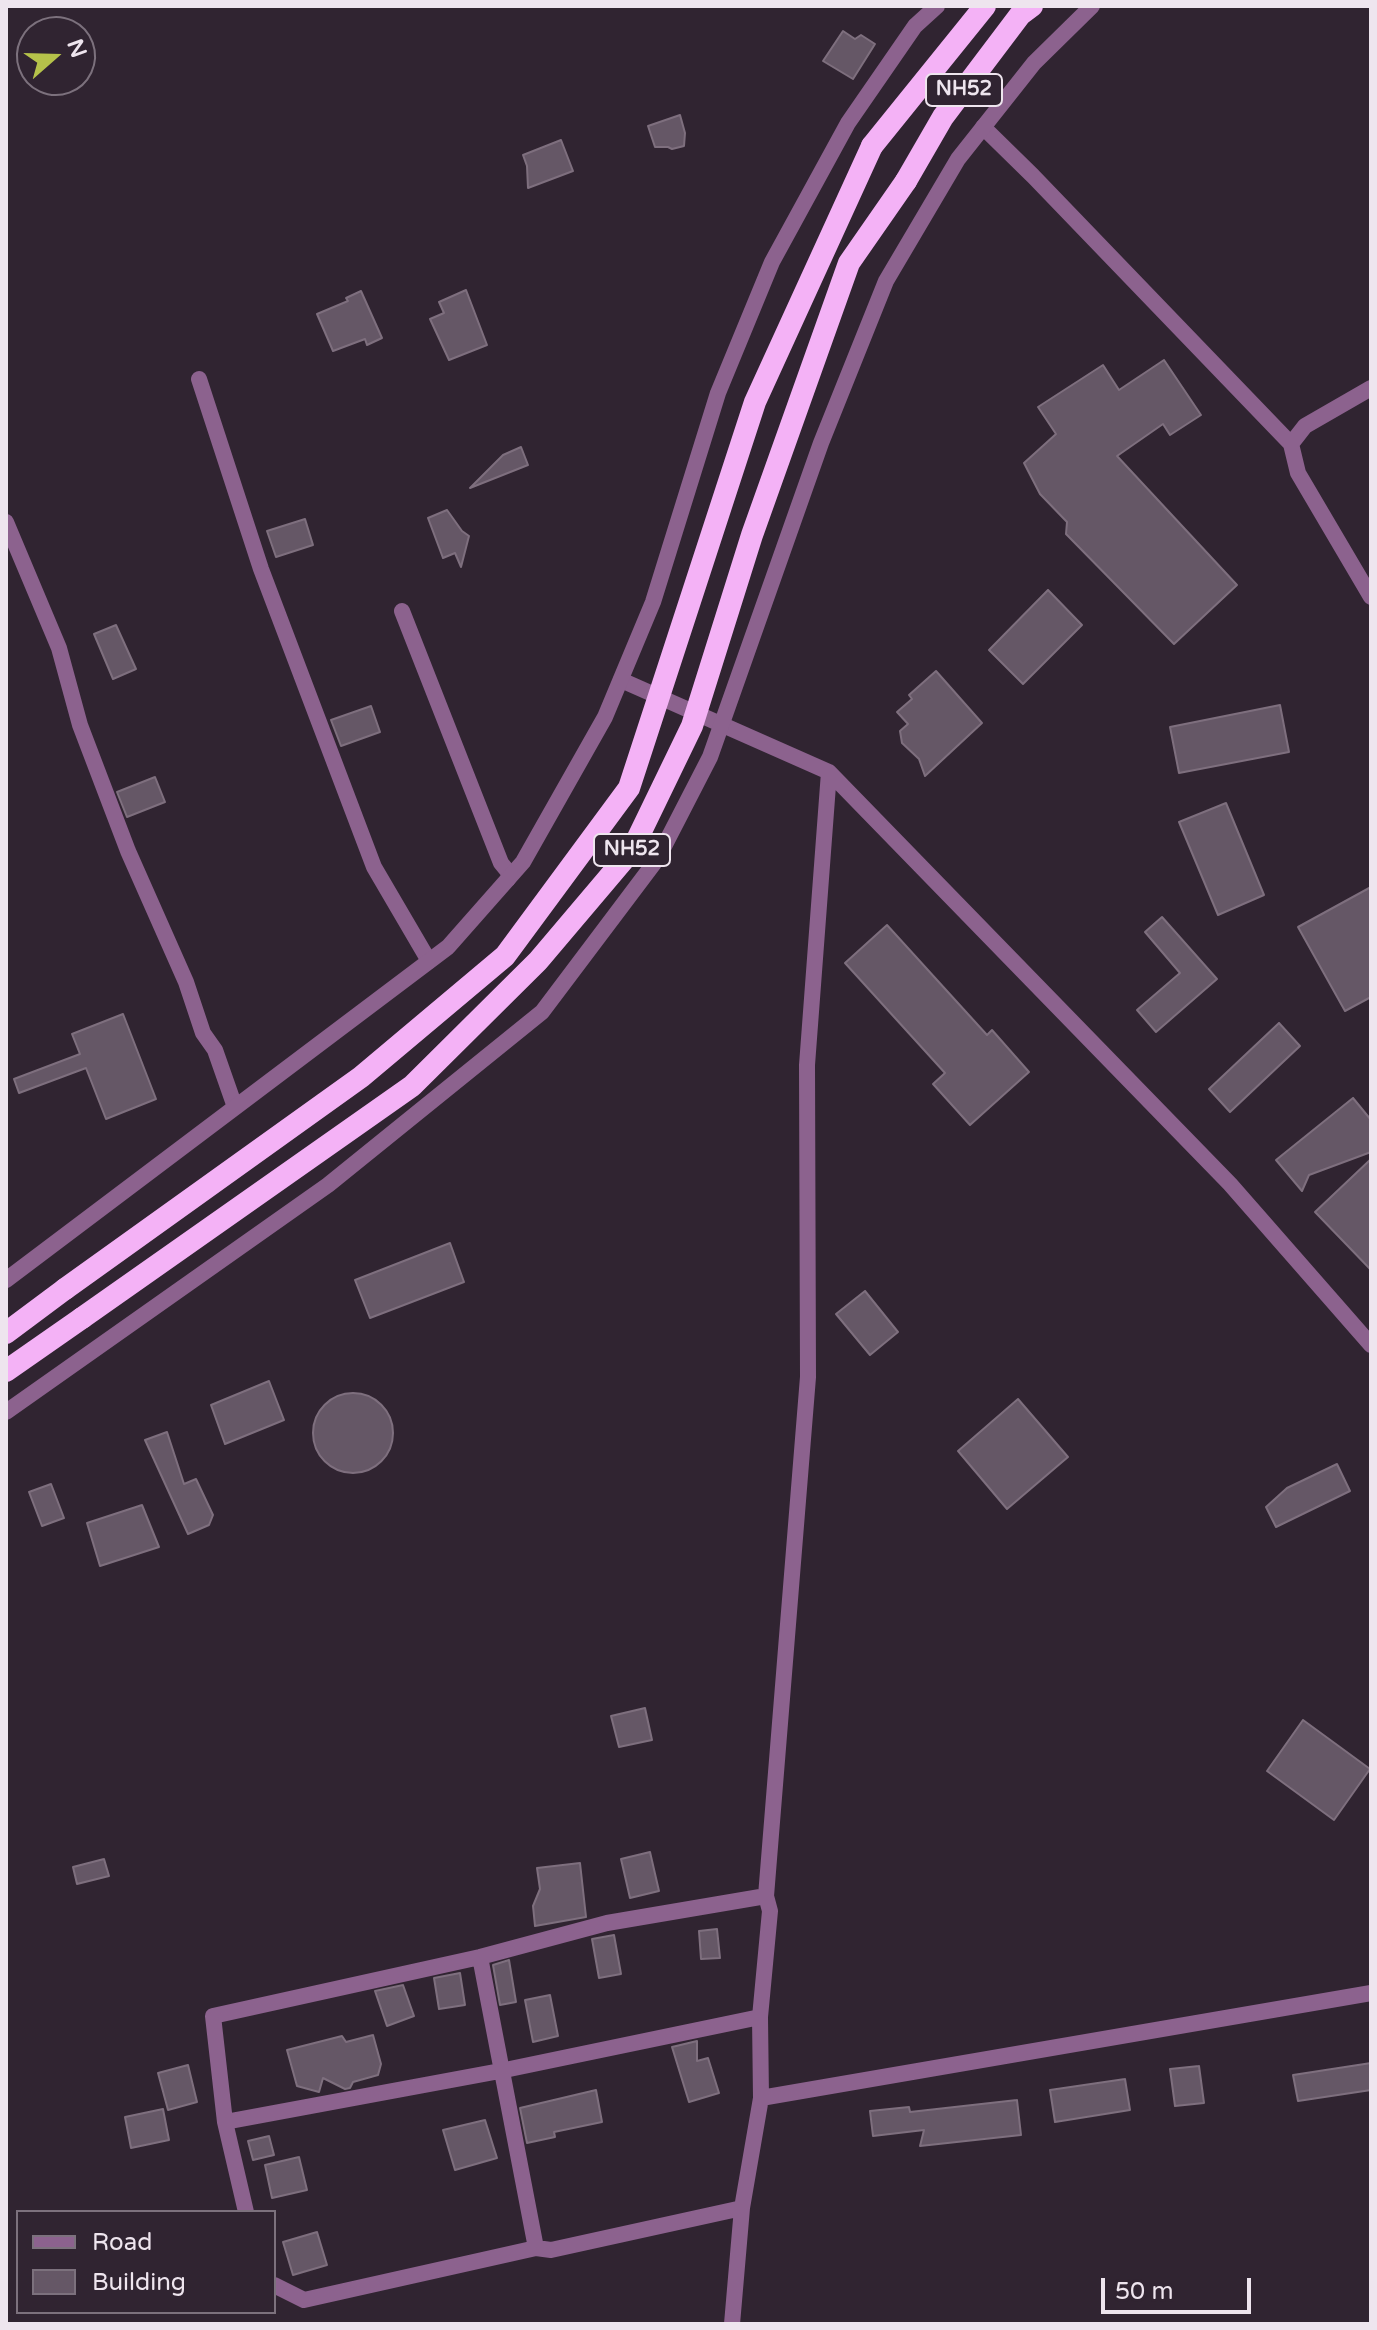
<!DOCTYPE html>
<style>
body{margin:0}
#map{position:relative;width:1377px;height:2330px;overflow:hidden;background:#302431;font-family:"Varela Round",sans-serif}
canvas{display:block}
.frame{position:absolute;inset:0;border:8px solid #eee5ee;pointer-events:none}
.legend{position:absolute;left:16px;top:2210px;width:260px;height:104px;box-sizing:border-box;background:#302431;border:2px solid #7c717d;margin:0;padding:10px 14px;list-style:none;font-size:24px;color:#eee5ee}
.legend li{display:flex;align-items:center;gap:16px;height:40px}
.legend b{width:40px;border:2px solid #7c717d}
.north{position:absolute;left:16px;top:16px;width:80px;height:80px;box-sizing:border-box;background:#302431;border:2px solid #7c717d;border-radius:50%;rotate:70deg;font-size:22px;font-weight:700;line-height:32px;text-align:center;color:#eee5ee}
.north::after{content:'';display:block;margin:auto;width:28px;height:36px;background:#b5c24a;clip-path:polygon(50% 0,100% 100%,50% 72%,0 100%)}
.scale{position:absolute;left:1101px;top:2278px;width:150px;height:36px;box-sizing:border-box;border:4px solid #eee5ee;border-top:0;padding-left:10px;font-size:24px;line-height:28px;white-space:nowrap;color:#eee5ee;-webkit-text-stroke:6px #302431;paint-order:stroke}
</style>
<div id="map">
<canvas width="1377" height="2330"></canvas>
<div class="frame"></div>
<ul class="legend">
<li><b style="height:10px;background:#8c628e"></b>Road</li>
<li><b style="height:22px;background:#655766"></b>Building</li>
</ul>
<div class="north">N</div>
<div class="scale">50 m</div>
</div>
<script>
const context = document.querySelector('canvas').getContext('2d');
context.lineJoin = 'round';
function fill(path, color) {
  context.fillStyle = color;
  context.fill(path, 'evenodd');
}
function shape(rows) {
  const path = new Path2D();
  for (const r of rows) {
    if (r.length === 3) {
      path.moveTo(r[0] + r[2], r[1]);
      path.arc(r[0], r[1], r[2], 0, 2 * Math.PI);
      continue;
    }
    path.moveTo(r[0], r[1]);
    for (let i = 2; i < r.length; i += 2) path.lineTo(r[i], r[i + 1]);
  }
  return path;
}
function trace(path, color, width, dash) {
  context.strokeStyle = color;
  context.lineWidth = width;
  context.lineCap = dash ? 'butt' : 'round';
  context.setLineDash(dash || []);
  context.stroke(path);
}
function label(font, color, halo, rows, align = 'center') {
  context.font = font + ' "Varela Round",sans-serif';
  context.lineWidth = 6;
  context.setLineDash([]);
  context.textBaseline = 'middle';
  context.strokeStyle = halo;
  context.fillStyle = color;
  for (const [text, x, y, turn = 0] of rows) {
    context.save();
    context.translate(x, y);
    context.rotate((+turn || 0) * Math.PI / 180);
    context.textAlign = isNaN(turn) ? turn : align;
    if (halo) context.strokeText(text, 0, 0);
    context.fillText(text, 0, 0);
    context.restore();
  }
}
const building = shape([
 [843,31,855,39,861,35,875,44,853,79,823,61,843,31],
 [680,115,685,133,684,146,672,149,668,147,655,147,648,126,680,115],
 [561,140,573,171,528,188,527,166,523,155,561,140],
 [466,290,487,345,449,360,430,319,444,313,439,302,466,290],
 [361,291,382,338,367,345,365,339,333,351,317,314,348,301,346,298,361,291],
 [1164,360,1201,415,1170,435,1163,424,1117,456,1237,585,1174,644,1066,534,1067,522,1040,494,1024,463,1056,434,1038,407,1103,365,1119,390,1164,360],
 [521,447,528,465,470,488,503,455,521,447],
 [447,510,462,531,469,536,461,567,455,553,443,558,428,518,447,510],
 [305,519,313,545,276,557,267,531,305,519],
 [1048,590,1082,625,1023,684,989,650,1048,590],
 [116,625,136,669,113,679,94,634,116,625],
 [936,671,982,723,925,776,919,759,902,743,900,731,908,724,897,712,912,699,909,695,936,671],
 [1280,705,1289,752,1179,773,1170,727,1280,705],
 [371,706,380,732,341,746,331,720,371,706],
 [155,777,165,802,127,817,117,792,155,777],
 [1226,803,1264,895,1218,915,1179,822,1226,803],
 [1371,887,1371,997,1345,1011,1298,927,1371,887],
 [1162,917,1217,979,1156,1032,1137,1010,1180,973,1145,932,1162,917],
 [887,925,987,1035,992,1030,1029,1072,970,1125,933,1084,945,1073,845,963,887,925],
 [123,1014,156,1099,106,1119,86,1068,19,1093,14,1079,80,1054,72,1034,123,1014],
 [1279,1023,1300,1046,1230,1112,1209,1089,1279,1023],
 [1353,1098,1371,1120,1371,1152,1309,1175,1302,1191,1276,1160,1353,1098],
 [1371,1159,1371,1270,1315,1212,1371,1159],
 [450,1243,464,1282,370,1318,355,1280,450,1243],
 [865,1291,898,1332,870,1355,836,1314,865,1291],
 [269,1381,284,1420,225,1444,211,1405,269,1381],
 [353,1433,40],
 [1018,1399,1068,1457,1007,1509,958,1451,1018,1399],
 [167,1432,184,1484,196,1479,213,1515,209,1525,188,1534,145,1440,167,1432],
 [1337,1464,1350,1491,1276,1527,1266,1507,1287,1488,1337,1464],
 [51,1484,64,1518,42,1526,29,1492,51,1484],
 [142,1505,159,1547,100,1566,87,1523,142,1505],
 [645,1708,652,1740,619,1747,611,1716,645,1708],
 [1303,1720,1370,1769,1334,1820,1267,1771,1303,1720],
 [650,1852,659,1891,630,1898,621,1859,650,1852],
 [104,1859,109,1876,77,1884,73,1867,104,1859],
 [580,1863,586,1917,535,1926,533,1906,540,1889,537,1868,580,1863],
 [717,1929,720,1958,701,1959,699,1931,717,1929],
 [614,1935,621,1974,599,1978,592,1939,614,1935],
 [509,1960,516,2002,500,2005,493,1965,509,1960],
 [460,1973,465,2005,439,2009,434,1978,460,1973],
 [403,1985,414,2016,387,2026,375,1991,403,1985],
 [550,1995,558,2036,533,2042,525,2000,550,1995],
 [373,2035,381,2064,378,2075,353,2082,350,2088,345,2089,323,2078,319,2092,297,2086,287,2050,342,2036,346,2042,373,2035],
 [697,2041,697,2061,708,2058,719,2093,689,2102,672,2047,697,2041],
 [1371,2063,1371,2090,1298,2101,1293,2075,1371,2063],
 [188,2065,197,2102,168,2110,158,2073,188,2065],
 [1199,2066,1204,2103,1175,2106,1170,2069,1199,2066],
 [1125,2079,1130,2110,1055,2122,1050,2090,1125,2079],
 [596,2090,602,2122,554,2132,555,2137,527,2143,520,2108,596,2090],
 [1017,2100,1021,2135,920,2146,924,2130,873,2136,870,2111,909,2107,910,2112,1017,2100],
 [163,2109,169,2140,131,2148,125,2117,163,2109],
 [485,2120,497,2158,455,2170,443,2130,485,2120],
 [269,2136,274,2155,253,2160,248,2141,269,2136],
 [299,2157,307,2190,272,2198,265,2165,299,2157],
 [317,2232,327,2265,293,2275,283,2242,317,2232]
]);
const minor = shape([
 [983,127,1033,176,1291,444],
 [199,379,261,569,374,867,429,961],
 [1371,388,1305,426,1291,444,1298,473,1371,597],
 [6,522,59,648,80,725,128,851,186,982,203,1033,215,1050,235,1107],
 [402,611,501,863,510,874,508,879],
 [621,680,829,772,1230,1184,1371,1345],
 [480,1957,536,2248],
 [761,2098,1371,1993],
 [225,2122,500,2071,760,2017],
 [246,2212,225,2122,213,2016,480,1957,607,1923,766,1896],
 [274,2285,304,2300,536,2248,551,2250,742,2208],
 [732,2324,742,2208,761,2098,760,2017,770,1911,766,1896,808,1377,807,1065,829,772]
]);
const tertiary = shape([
 [6,1280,448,947,523,862,605,717,653,602,718,393,772,262,848,123,915,26,937,6],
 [6,1412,328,1185,542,1012,658,858,710,757,821,443,886,281,958,159,1034,63,1092,6]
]);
const trunk = shape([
 [872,146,985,6],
 [906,181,943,117,1020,15,1032,6],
 [6,1333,65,1289],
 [6,1371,82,1318]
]);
const trunkBridge = shape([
 [65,1289,361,1077,505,956,629,788,755,402,872,146],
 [82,1318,412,1086,538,961,632,850,692,726,752,535,849,263,906,181]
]);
const shields = [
 [964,90,76],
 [632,850,76]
];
const shieldNames = [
 ["NH52",964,90],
 ["NH52",632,850]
];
fill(building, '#655766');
trace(building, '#7e6f7e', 2);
trace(minor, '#8c628e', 16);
trace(tertiary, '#8c628e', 16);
trace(trunk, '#f4b2f6', 22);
trace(trunkBridge, '#f4b2f6', 22);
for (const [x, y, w] of shields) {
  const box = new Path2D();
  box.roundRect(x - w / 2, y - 16, w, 32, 6);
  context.fillStyle = '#302431';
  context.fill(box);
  trace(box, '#eee5ee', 2);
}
label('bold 20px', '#eee5ee', null, shieldNames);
</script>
